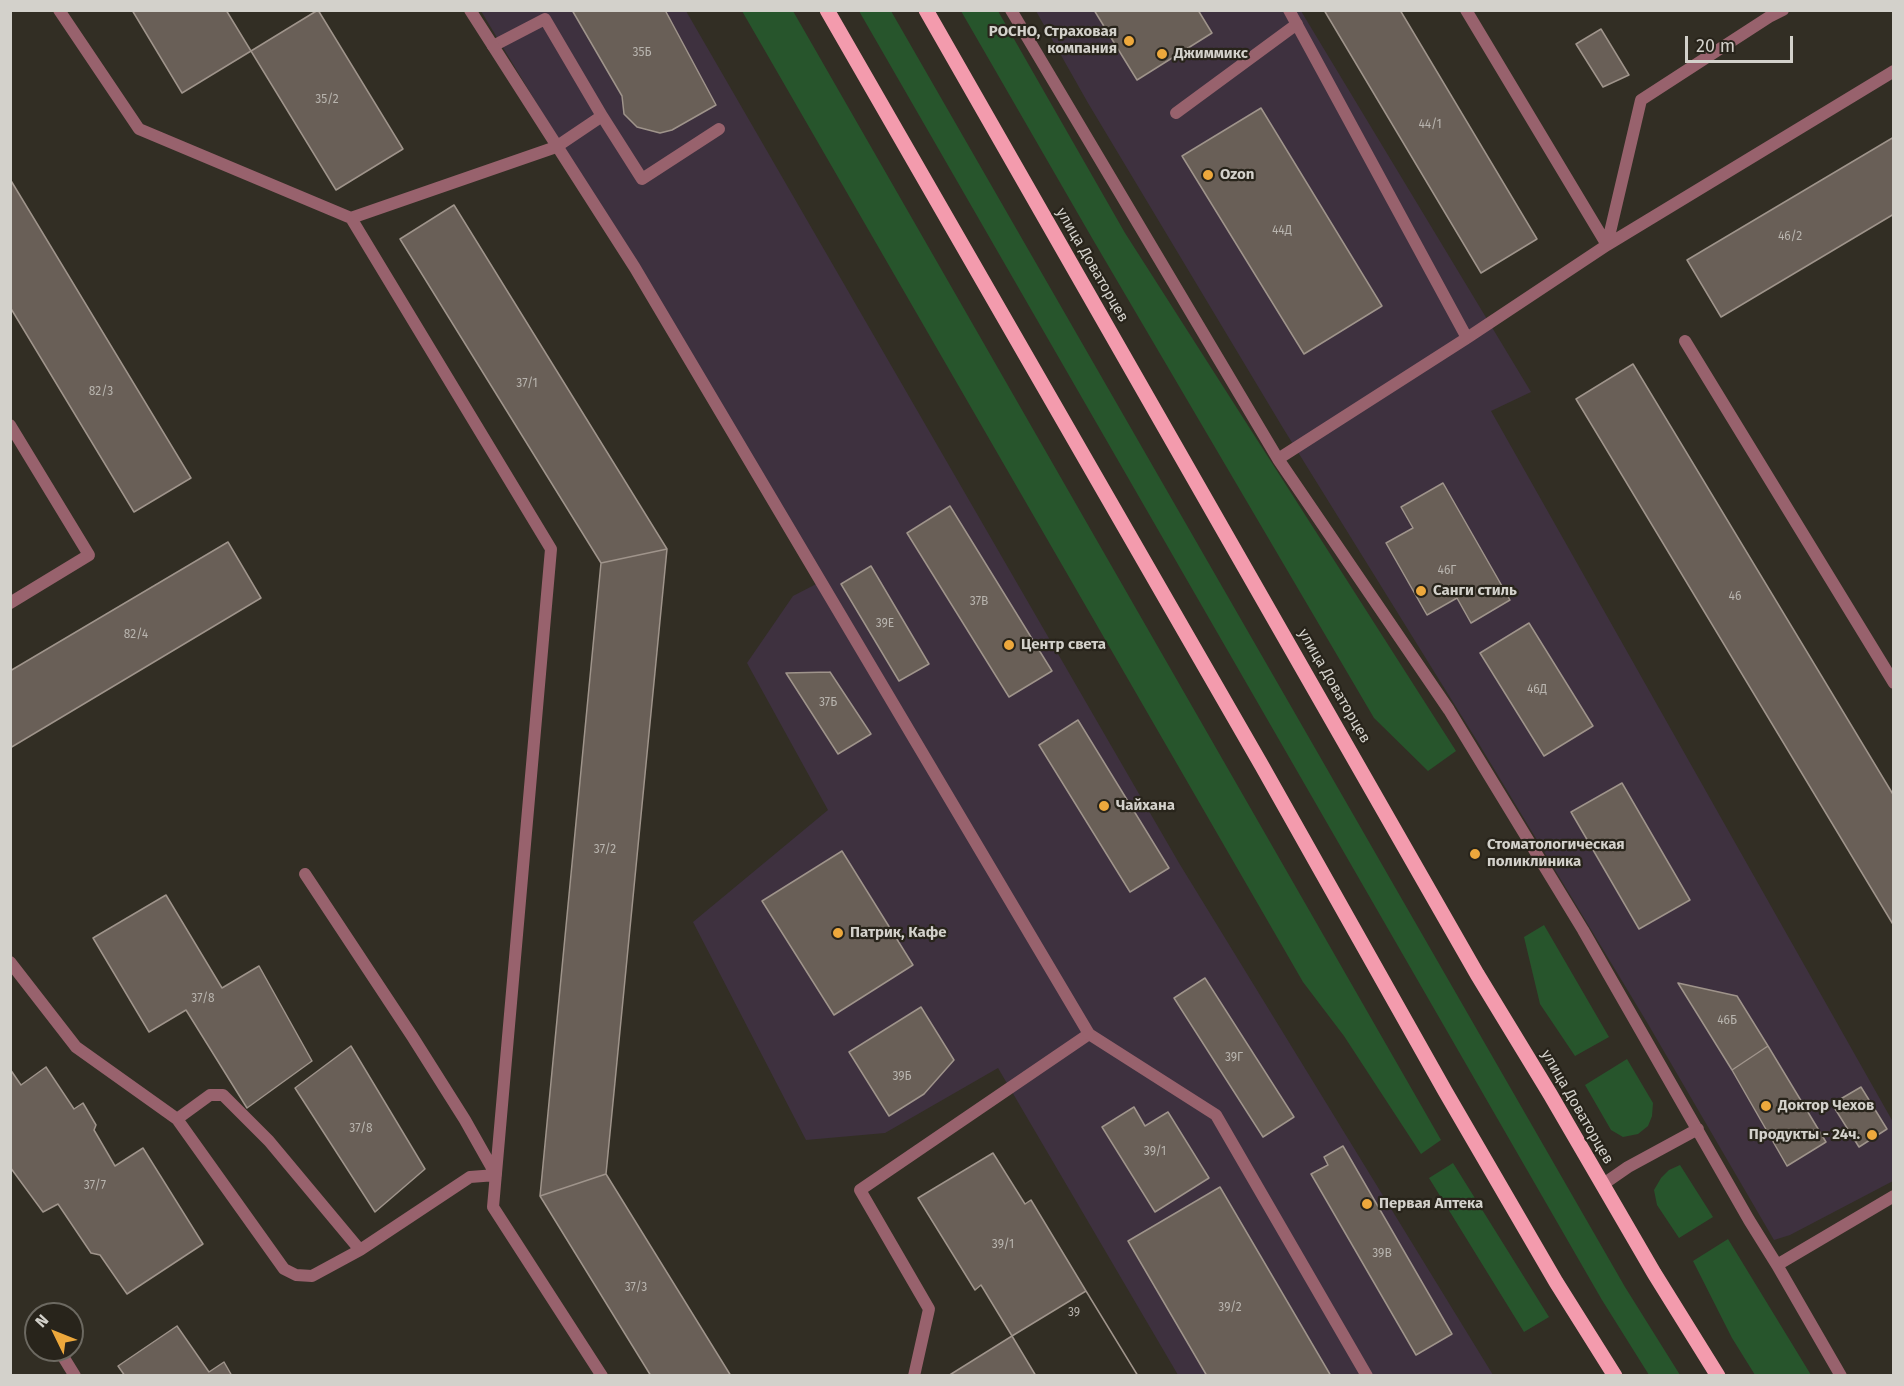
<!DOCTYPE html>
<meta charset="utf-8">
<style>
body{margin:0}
#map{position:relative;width:1904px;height:1386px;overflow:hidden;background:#322e24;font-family:"Fira Sans",sans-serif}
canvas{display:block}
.frame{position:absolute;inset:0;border:12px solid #d3d1cb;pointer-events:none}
.north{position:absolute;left:24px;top:1302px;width:60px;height:60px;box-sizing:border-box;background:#28241b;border:2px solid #6c6961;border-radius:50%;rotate:313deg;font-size:16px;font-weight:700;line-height:24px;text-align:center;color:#d3d1cb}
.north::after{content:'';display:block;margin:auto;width:21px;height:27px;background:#eda83c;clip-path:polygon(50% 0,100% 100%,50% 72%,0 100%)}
.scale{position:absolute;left:1685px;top:36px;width:108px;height:27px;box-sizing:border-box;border:3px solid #d3d1cb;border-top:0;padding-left:8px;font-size:18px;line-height:21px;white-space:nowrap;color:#d3d1cb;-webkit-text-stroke:4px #28241b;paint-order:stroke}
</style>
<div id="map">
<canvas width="1904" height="1386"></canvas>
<div class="frame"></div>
<div class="north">N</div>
<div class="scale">20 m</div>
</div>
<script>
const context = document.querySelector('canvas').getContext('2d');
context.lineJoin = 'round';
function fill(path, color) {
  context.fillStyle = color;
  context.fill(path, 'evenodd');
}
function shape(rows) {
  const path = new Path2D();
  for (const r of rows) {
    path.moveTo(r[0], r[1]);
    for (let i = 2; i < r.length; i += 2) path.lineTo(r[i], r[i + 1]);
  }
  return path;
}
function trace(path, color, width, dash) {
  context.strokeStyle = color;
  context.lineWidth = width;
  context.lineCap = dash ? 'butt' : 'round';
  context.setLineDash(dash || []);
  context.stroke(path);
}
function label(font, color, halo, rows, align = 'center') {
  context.font = font + ' "Fira Sans",sans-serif';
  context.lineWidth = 4.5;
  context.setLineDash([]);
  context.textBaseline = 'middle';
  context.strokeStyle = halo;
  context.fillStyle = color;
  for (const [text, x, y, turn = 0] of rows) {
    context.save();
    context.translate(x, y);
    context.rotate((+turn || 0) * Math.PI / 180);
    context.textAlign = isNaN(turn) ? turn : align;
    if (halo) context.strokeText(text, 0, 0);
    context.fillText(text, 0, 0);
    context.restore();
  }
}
const commercial = shape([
 [481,11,686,11,1179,863,1493,1375,1178,1375,998,1068,885,1133,806,1140,693,922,828,810,747,663,793,596,824,580],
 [1036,11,1301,11,1531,392,1491,411,1893,1122,1893,1181,1790,1235,1774,1240,1648,1024,1479,744,1283,428,1088,103]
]);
const green = shape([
 [742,11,793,11,1441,1140,1421,1154,1344,1036,1303,982],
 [859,11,891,11,1625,1287,1680,1375,1649,1375,1602,1300],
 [961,11,998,11,1125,233,1456,751,1428,771,1374,718,1092,238],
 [1544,925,1609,1037,1575,1056,1540,1004,1524,937],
 [1627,1059,1653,1103,1652,1116,1648,1126,1638,1134,1623,1137,1611,1130,1585,1085],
 [1453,1163,1549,1317,1524,1332,1429,1178],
 [1680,1165,1713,1217,1679,1238,1657,1205,1654,1190,1661,1178,1669,1170],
 [1728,1239,1811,1375,1755,1375,1732,1338,1693,1261]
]);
const building = shape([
 [132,10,226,10,251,51,182,93,132,10],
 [318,10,403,149,336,190,251,51,318,10],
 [572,10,665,10,716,105,672,130,660,133,637,127,624,114,622,96,572,10],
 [1094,10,1198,10,1212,33,1137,80,1094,10],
 [1324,10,1400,10,1537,239,1481,273,1324,10],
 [1601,29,1629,75,1603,87,1576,44,1601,29],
 [1261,108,1382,306,1304,354,1182,156,1261,108],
 [1894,137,1894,214,1721,317,1687,260,1894,137],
 [10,179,191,478,134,512,10,307,10,179],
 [454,205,667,549,601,563,420,271,400,239,454,205],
 [1633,364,1894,796,1894,926,1576,399,1633,364],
 [1443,483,1510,600,1471,623,1457,598,1427,615,1386,543,1413,528,1401,507,1443,483],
 [950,506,1052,671,1009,697,907,533,950,506],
 [228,542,261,598,10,748,10,671,228,542],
 [667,549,606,1174,540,1196,601,563,667,549],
 [871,566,929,664,899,681,841,584,871,566],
 [1529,623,1593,726,1544,756,1480,653,1529,623],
 [830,672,871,734,838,754,786,673,830,672],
 [1078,720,1169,868,1130,892,1039,745,1078,720],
 [1622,783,1690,900,1639,929,1571,812,1622,783],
 [842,851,913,965,834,1015,762,901,842,851],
 [166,895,222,988,259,966,312,1061,247,1108,186,1010,149,1032,93,938,166,895],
 [1205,978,1294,1117,1263,1137,1174,998,1205,978],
 [1678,983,1737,996,1768,1046,1732,1070,1678,983],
 [921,1007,954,1060,924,1094,889,1116,849,1052,921,1007],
 [351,1046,425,1169,375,1212,295,1088,351,1046],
 [1768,1046,1826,1142,1787,1166,1732,1070,1768,1046],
 [46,1067,74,1109,83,1103,96,1125,94,1130,115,1166,143,1148,203,1244,127,1294,100,1255,91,1253,58,1204,43,1212,10,1167,10,1069,21,1085,46,1067],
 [1861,1087,1887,1129,1859,1147,1832,1104,1861,1087],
 [1134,1107,1145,1126,1168,1112,1209,1178,1155,1212,1102,1127,1134,1107],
 [1343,1146,1452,1334,1416,1355,1311,1174,1328,1165,1324,1157,1343,1146],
 [993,1153,1025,1204,1031,1200,1086,1291,1012,1336,981,1285,975,1290,918,1198,993,1153],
 [606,1174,731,1376,651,1376,540,1196,606,1174],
 [1220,1187,1331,1376,1207,1376,1128,1241,1220,1187],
 [1086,1291,1138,1376,1036,1376,1012,1336,1086,1291],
 [1086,1291,1138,1376,948,1376,1012,1336,1086,1291],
 [177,1326,209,1372,224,1362,232,1376,125,1376,118,1366,177,1326]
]);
const service = shape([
 [59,10,139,129,351,218,556,147,602,116,642,179,719,129],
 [1011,10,1278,459,1449,710,1583,930,1749,1220,1777,1265,1841,1376],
 [1289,10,1467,338],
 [1466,10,1607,245,1641,100,1769,17,1783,10],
 [493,46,545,19,602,116],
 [1176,113,1297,24],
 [351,218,551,549,493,1207,602,1376],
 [1685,341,1894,683],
 [10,425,89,555,10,603],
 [1278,459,1467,338,1607,245,1894,71],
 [10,962,76,1047,177,1119,284,1269,296,1275,312,1276,360,1250],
 [177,1119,210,1095,223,1095,269,1141,360,1250,470,1177,496,1175,465,1120,412,1036,305,874],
 [1602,1185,1628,1167,1698,1129],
 [1777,1265,1894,1196],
 [59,1350,75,1376],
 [914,1376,929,1309,860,1190,1089,1034]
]);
const minor = shape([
 [470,10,635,268,1089,1034,1216,1115,1367,1376]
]);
const primary = shape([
 [827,10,1262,766,1445,1091,1556,1282,1615,1376],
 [926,10,1477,974,1550,1094,1654,1273,1718,1376]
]);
const markers = [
 [1129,41,6,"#eda83c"],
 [1162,54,6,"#eda83c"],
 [1208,175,6,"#eda83c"],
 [1421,591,6,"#eda83c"],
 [1009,645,6,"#eda83c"],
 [1104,806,6,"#eda83c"],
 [1475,854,6,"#eda83c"],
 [838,933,6,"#eda83c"],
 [1766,1106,6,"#eda83c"],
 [1872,1135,6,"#eda83c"],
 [1367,1204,6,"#eda83c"]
];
const numberNames = [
 ["35Б",642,53],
 ["35/2",327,100],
 ["44/1",1430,125],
 ["44Д",1282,231],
 ["46/2",1790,237],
 ["37/1",527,384],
 ["82/3",101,392],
 ["46Г",1447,571],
 ["46",1735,597],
 ["37В",979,602],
 ["39Е",885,624],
 ["82/4",136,635],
 ["46Д",1537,690],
 ["37Б",828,703],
 ["37/2",605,850],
 ["37/8",203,999],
 ["46Б",1727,1021],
 ["39Г",1234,1058],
 ["39Б",902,1077],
 ["37/8",361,1129],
 ["39/1",1155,1152],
 ["37/7",95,1186],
 ["39/1",1003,1245],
 ["39В",1382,1254],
 ["37/3",636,1288],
 ["39/2",1230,1308],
 ["39",1074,1313]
];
const poiNames = [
 ["РОСНО, Страховая",1117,32,"right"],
 ["компания",1117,49,"right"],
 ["Джиммикс",1174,54],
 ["Ozon",1220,175],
 ["Санги стиль",1433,591],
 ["Центр света",1021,645],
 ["Чайхана",1116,806],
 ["Стоматологическая",1487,845],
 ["поликлиника",1487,862],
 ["Патрик, Кафе",850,933],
 ["Доктор Чехов",1778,1106],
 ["Продукты - 24ч.",1860,1135,"right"],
 ["Первая Аптека",1379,1204]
];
const streetNames = [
 ["улица Доваторцев",1092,265,60],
 ["улица Доваторцев",1334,686,60],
 ["улица Доваторцев",1577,1107,60]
];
fill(commercial, '#3e313f');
fill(green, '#27552c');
fill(building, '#695f57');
trace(building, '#9f948b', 1.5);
trace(service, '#98626d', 12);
trace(minor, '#98626d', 12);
trace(primary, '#f39bad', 15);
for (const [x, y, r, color] of markers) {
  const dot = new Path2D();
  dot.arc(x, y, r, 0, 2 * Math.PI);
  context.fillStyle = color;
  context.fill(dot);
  trace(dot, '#28241b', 2);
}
label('12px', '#b8b4ae', null, numberNames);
label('bold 15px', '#d3d1cb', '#28241b', poiNames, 'left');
label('15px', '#d3d1cb', '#28241b', streetNames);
</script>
